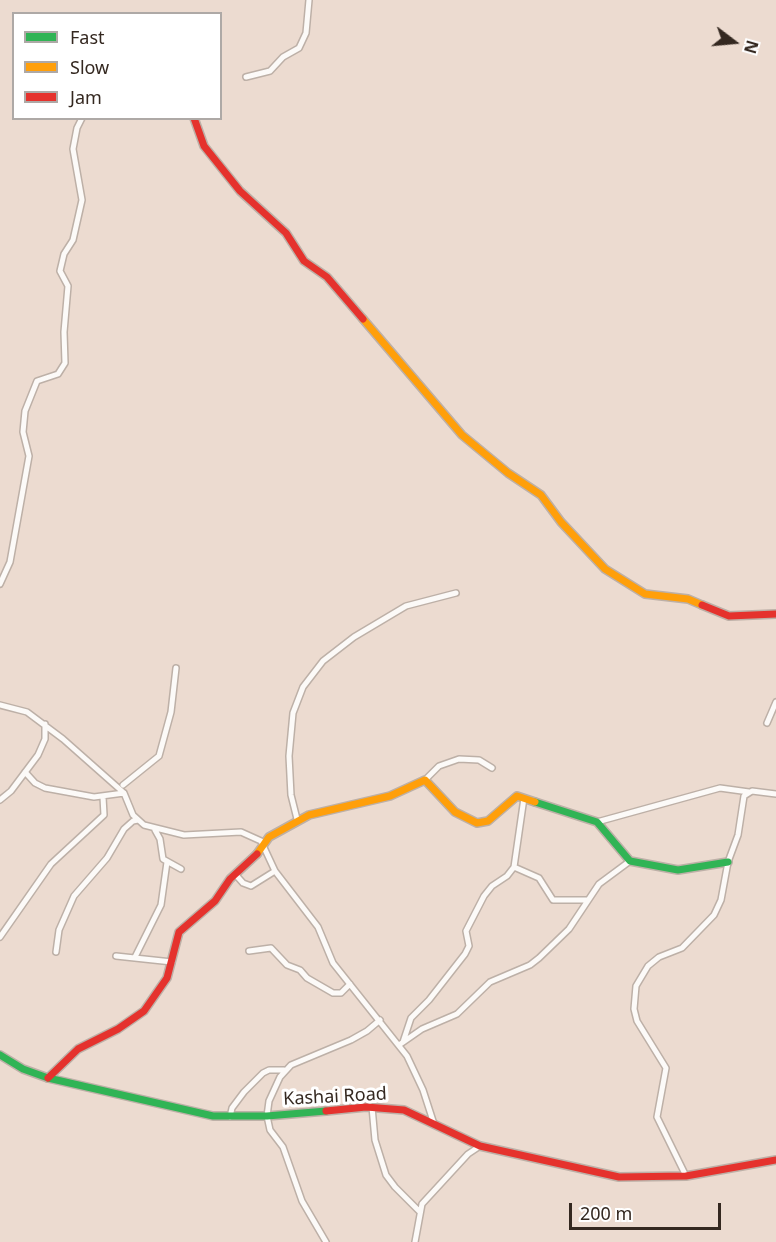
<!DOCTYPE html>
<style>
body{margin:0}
#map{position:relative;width:776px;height:1242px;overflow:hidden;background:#ecdbd0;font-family:"Noto Sans",sans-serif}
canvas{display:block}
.legend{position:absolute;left:12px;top:12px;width:210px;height:108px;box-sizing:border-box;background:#fff;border:2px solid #aea9a6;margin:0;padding:8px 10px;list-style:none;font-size:18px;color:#342820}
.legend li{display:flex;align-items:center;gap:12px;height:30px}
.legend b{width:30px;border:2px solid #aea9a6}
.north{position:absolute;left:704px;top:12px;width:60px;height:60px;-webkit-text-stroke:4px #fff;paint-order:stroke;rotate:106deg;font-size:16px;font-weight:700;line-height:24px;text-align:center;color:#342820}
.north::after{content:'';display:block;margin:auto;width:21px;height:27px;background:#342820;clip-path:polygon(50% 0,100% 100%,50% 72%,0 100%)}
.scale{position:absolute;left:569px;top:1203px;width:152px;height:27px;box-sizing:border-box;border:3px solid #342820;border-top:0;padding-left:8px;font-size:18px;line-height:21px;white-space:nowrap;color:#342820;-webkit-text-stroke:4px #fff;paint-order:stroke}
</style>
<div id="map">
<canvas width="776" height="1242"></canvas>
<ul class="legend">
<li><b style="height:8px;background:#30b455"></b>Fast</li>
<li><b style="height:8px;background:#ff9f0a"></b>Slow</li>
<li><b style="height:8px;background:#e5322d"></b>Jam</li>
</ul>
<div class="north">N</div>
<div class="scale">200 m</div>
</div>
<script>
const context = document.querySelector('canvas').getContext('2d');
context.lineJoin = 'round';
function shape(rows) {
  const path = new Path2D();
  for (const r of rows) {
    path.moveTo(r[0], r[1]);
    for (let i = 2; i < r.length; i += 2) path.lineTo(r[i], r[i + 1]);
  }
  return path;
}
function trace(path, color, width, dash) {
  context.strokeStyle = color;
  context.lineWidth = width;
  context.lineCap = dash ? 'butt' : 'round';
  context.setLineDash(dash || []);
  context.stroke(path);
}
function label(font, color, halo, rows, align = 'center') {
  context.font = font + ' "Noto Sans",sans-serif';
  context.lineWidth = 6;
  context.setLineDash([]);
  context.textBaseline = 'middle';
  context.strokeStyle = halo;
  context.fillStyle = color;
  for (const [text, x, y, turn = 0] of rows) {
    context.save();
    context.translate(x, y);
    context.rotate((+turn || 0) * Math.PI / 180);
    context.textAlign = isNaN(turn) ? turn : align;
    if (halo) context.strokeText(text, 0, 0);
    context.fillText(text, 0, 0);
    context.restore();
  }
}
const street = shape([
 [246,77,270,71,283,57,299,48,306,33,309,0],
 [0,584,10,562,29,456,23,432,25,411,37,381,58,374,65,363,64,332,68,286,60,271,64,254,73,240,82,200,73,149,77,128,82,118],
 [0,705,27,712,63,739,124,793,133,815,144,825,184,835,241,832,261,841,275,871,318,927,333,963,407,1056,423,1090,434,1124],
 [767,723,776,702],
 [25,772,35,783,45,788,94,797,124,793],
 [425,780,439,766,459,759,479,760,492,768],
 [123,785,159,756,171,712,176,668],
 [0,800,11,791,38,755,45,739,45,724],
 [297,819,291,795,289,756,293,713,303,687,323,661,354,637,406,606,456,593],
 [597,822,720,788,749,792],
 [155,830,160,839,163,859,181,869],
 [514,867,539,878,553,900,588,900],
 [235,874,243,883,251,886,275,871],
 [0,937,51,864,104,815,103,797],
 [249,951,271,948,287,965,300,970,307,978,333,993,341,993,350,984],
 [56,952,59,930,74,896,107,858,124,829,133,821,138,820],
 [116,956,172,962],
 [135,957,161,905,167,862],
 [403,1042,411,1018,429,1000,465,954,469,946,466,931,484,896,492,886,507,876,514,867,524,798],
 [399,1045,422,1029,457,1014,490,982,530,965,539,958,569,929,599,884,630,861],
 [372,1107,375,1140,386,1175,395,1187,419,1211],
 [230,1117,232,1108,244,1092,263,1073,269,1070,284,1070],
 [686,1176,657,1117,666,1068,637,1021,634,1009,636,986,648,966,659,957,682,948,714,915,721,900,728,862,738,835,744,796,752,791,776,794],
 [326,1242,302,1201,283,1147,270,1130,267,1116,269,1101,280,1077,291,1065,351,1040,367,1031,380,1020],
 [415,1242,422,1204,468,1154,480,1146]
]);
const fast = shape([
 [535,802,597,822,630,861,678,870,728,862],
 [0,1055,23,1069,48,1078,213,1116,267,1116,326,1111]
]);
const slow = shape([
 [363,319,462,435,508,473,541,495,561,522,605,569,645,594,688,599,702,605],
 [257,854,269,837,309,815,390,796,425,780,455,812,477,823,488,821,517,796,535,802]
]);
const jam = shape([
 [194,118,204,146,240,191,286,233,304,261,327,277,363,319],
 [702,605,729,616,776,614],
 [48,1078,78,1049,118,1029,144,1011,167,978,179,932,215,901,230,879,257,854],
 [326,1111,366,1107,404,1110,480,1146,619,1177,686,1176,776,1160]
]);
const streetNames = [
 ["Kashai Road",335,1097,-3]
];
trace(street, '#bdb0a7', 8);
trace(fast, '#bdb0a7', 10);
trace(slow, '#bdb0a7', 10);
trace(jam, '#bdb0a7', 10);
trace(street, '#fcfaf8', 5);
trace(fast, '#30b455', 7);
trace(slow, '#ff9f0a', 7);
trace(jam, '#e5322d', 7);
label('18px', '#342820', '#fff', streetNames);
</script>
